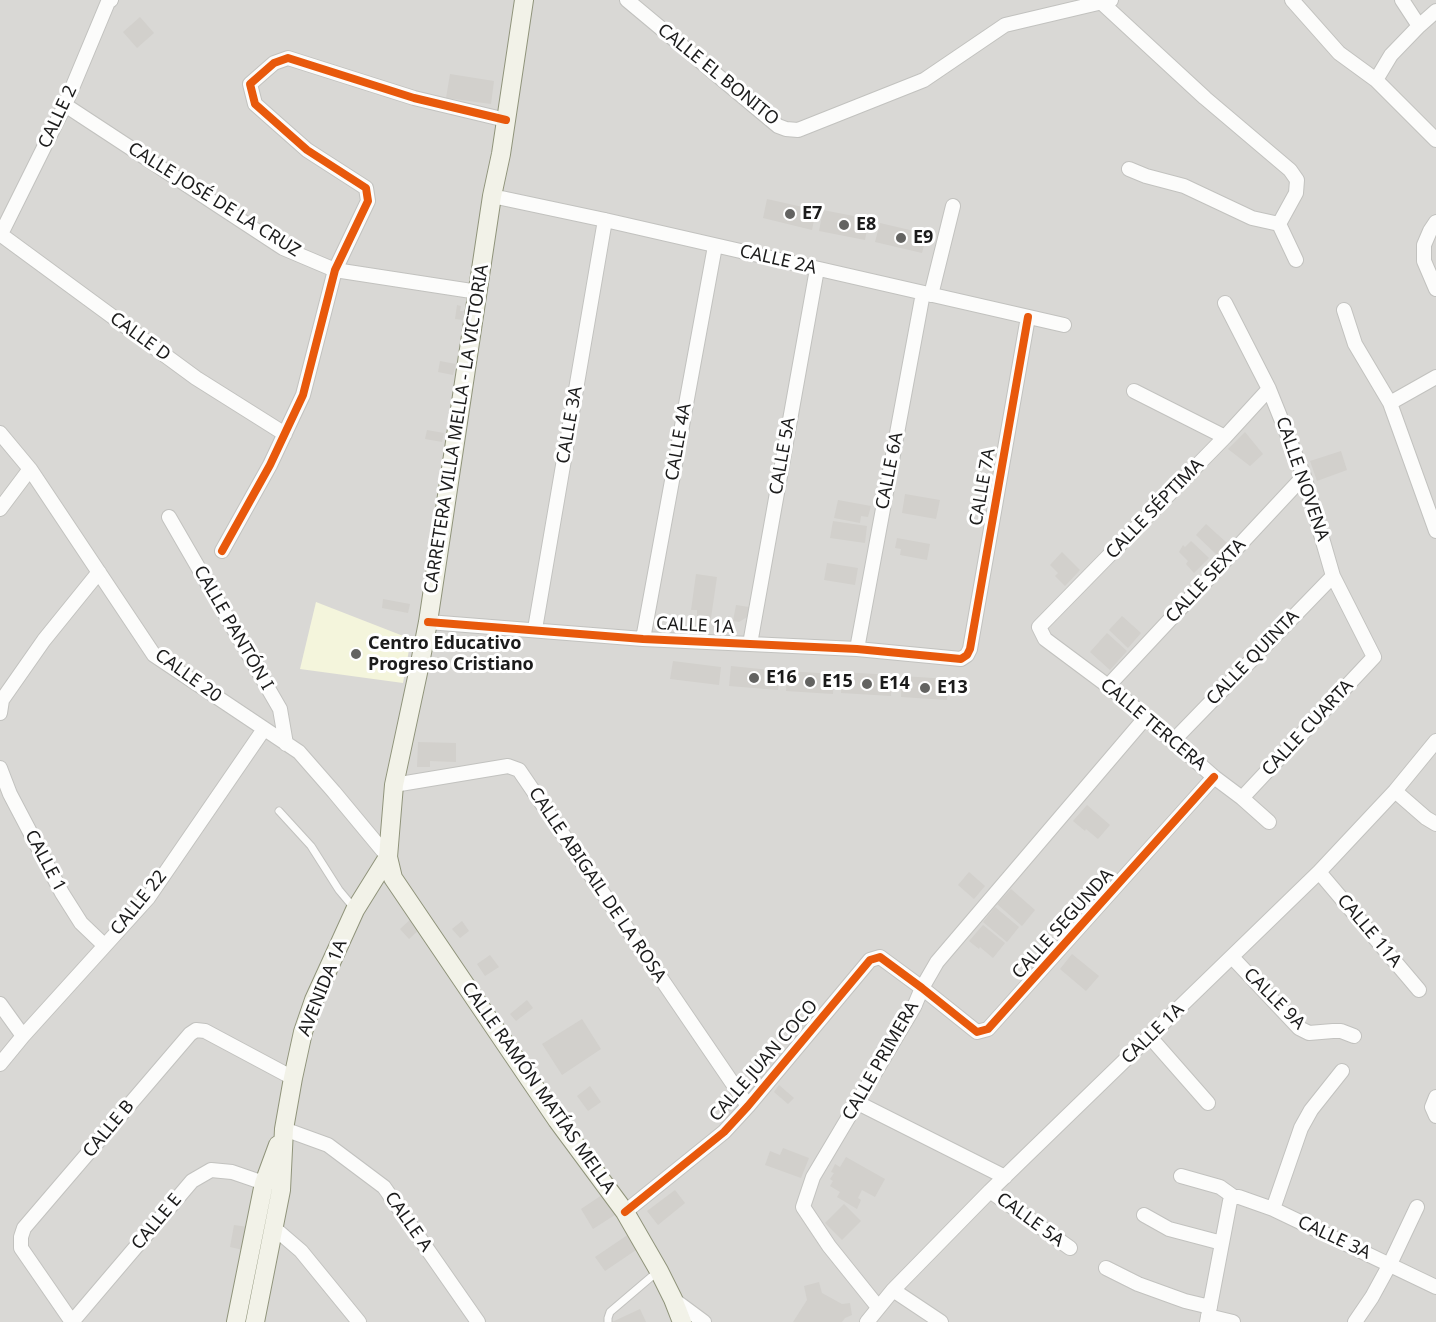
<!DOCTYPE html>
<meta charset="utf-8">
<style>
body{margin:0}
canvas{display:block;background:#eae9e3}
</style>
<canvas width="1436" height="1322"></canvas>
<script>
const context = document.querySelector('canvas').getContext('2d');
context.lineJoin = 'round';
function fill(path, color) {
  context.fillStyle = color;
  context.fill(path, 'evenodd');
}
function shape(rows) {
  const path = new Path2D();
  for (const r of rows) {
    path.moveTo(r[0], r[1]);
    for (let i = 2; i < r.length; i += 2) path.lineTo(r[i], r[i + 1]);
  }
  return path;
}
function trace(path, color, width, dash) {
  context.strokeStyle = color;
  context.lineWidth = width;
  context.lineCap = dash ? 'butt' : 'round';
  context.setLineDash(dash || []);
  context.stroke(path);
}
function label(font, color, halo, rows, align = 'center') {
  context.font = font + ' "Noto Sans",sans-serif';
  context.lineWidth = 6;
  context.setLineDash([]);
  context.textBaseline = 'middle';
  context.strokeStyle = halo;
  context.fillStyle = color;
  for (const [text, x, y, turn = 0] of rows) {
    context.save();
    context.translate(x, y);
    context.rotate((+turn || 0) * Math.PI / 180);
    context.textAlign = isNaN(turn) ? turn : align;
    if (halo) context.strokeText(text, 0, 0);
    context.fillText(text, 0, 0);
    context.restore();
  }
}
const residential = shape([
 [0,0,1436,0,1436,1322,0,1322]
]);
const education = shape([
 [316,602,411,639,403,683,300,669]
]);
const building = shape([
 [140,17,154,33,137,48,123,32],
 [450,74,494,81,491,104,446,98],
 [767,199,816,210,812,230,763,218],
 [823,210,869,219,865,240,819,231],
 [880,223,927,234,922,253,875,242],
 [457,305,461,306,460,311,464,311,463,320,455,319],
 [440,361,456,364,453,375,438,372],
 [427,430,444,433,442,442,425,439],
 [1245,432,1263,454,1250,466,1228,449],
 [1341,451,1347,470,1317,481,1310,461],
 [905,494,940,500,936,519,902,513],
 [838,500,871,506,868,517,861,516,860,523,834,518],
 [833,521,867,526,865,543,830,538],
 [1206,524,1227,543,1217,555,1196,535],
 [897,538,930,544,927,560,900,555,901,549,895,548],
 [1191,541,1209,558,1194,573,1186,564,1188,561,1179,552,1183,545,1185,547],
 [1062,552,1080,570,1065,586,1055,576,1058,573,1050,565],
 [827,563,858,568,855,585,824,580],
 [696,574,717,577,711,618,697,616,697,610,691,610],
 [383,599,410,604,408,613,382,608],
 [736,605,749,607,747,617,739,622,733,621],
 [1122,616,1141,633,1128,648,1109,630],
 [1107,633,1127,651,1110,670,1090,652],
 [673,661,721,667,719,685,670,679],
 [731,666,780,671,778,690,729,686],
 [787,671,834,674,833,694,786,691],
 [842,672,892,675,891,696,841,693],
 [902,676,949,679,947,700,901,697],
 [418,742,456,743,456,762,430,761,430,767,417,767],
 [1087,805,1110,825,1098,839,1086,829,1085,831,1073,821],
 [969,872,985,886,974,899,958,885],
 [1011,889,1035,910,1022,926,997,904],
 [995,907,1019,927,1007,942,983,922],
 [412,918,421,928,409,939,400,929],
 [462,921,469,931,460,938,452,929],
 [983,925,1005,943,993,958,980,947,979,949,969,941],
 [1072,954,1099,976,1086,991,1060,969],
 [490,955,499,967,485,976,477,964],
 [527,1000,533,1008,516,1021,510,1014],
 [582,1019,601,1049,562,1075,542,1044],
 [779,1085,794,1098,788,1104,774,1092],
 [590,1086,601,1102,588,1111,577,1096],
 [783,1148,809,1158,801,1178,765,1165,770,1151,780,1155],
 [846,1157,885,1179,875,1197,862,1190,858,1198,861,1200,857,1209,837,1197,840,1192,830,1186,833,1181,830,1179,834,1173,831,1172,835,1164,840,1167],
 [675,1190,685,1203,658,1225,647,1211],
 [605,1193,618,1213,593,1229,581,1209],
 [844,1204,861,1221,842,1240,825,1223],
 [234,1225,248,1227,243,1250,230,1247],
 [629,1234,639,1248,605,1271,595,1257],
 [819,1282,822,1293,842,1304,850,1303,852,1315,845,1318,842,1322,793,1322,807,1300,804,1286],
 [640,1309,646,1322,612,1322]
]);
const service = shape([
 [279,811,311,846,339,890,354,908],
 [608,1322,608,1318,610,1312,657,1272]
]);
const minor = shape([
 [627,0,778,126,786,129,798,130,924,80,1005,25,1111,0],
 [1292,0,1339,53,1376,80,1436,140],
 [1402,0,1419,26],
 [1101,2,1205,98,1290,170,1297,180,1296,193,1279,224,1252,218,1184,186,1146,176,1129,169],
 [1376,80,1391,55,1419,26,1436,11],
 [65,105,283,248,335,270,478,292],
 [492,196,605,220,1064,325],
 [1436,222,1430,231,1424,245,1424,261,1436,289],
 [1279,224,1296,260],
 [0,234,196,378,285,434],
 [1,234,65,105,108,2,111,0],
 [931,295,953,206],
 [1225,303,1269,389,1304,476,1333,576,1374,657,1242,798],
 [1344,310,1355,344,1390,403,1436,531],
 [1134,391,1225,437],
 [1390,403,1436,377],
 [0,433,30,469,154,655,299,752,334,792,388,857],
 [0,509,30,469],
 [169,517,280,709,286,744],
 [222,551,270,465,303,395,335,270,368,201,366,188,307,150,255,104,250,84,274,63,288,58,414,98,506,120],
 [428,622,643,639,857,649,961,659,967,655,970,649,1028,317],
 [535,629,605,220],
 [643,639,715,246],
 [750,644,817,269],
 [857,649,923,293],
 [1108,686,1304,476],
 [0,713,2,700,44,640,99,572],
 [1173,741,1333,576],
 [0,768,10,794,62,893,81,923,104,945],
 [394,785,508,766,519,770,748,1106],
 [1395,791,1426,818,1436,824],
 [1269,822,1242,798,1214,777,1146,717,1108,686,1045,639,1039,627,1225,437,1269,389],
 [1319,872,1419,990],
 [1232,957,1299,1028,1309,1033,1333,1031,1341,1031,1354,1036],
 [0,1004,23,1036],
 [1150,1037,1208,1103],
 [0,1064,23,1036,148,898,264,729],
 [1436,1097,1432,1107,1436,1116],
 [858,1103,1005,1177],
 [284,1129,328,1145,384,1187,478,1322],
 [1181,1176,1220,1187,1234,1197],
 [990,1191,1070,1248],
 [1273,1209,1301,1128,1311,1110,1342,1071],
 [625,1212,724,1132,748,1106,870,960,880,957,922,988,977,1032,988,1029,1214,777],
 [1144,1215,1169,1229,1222,1243],
 [273,1227,301,1251,359,1322],
 [1106,1268,1138,1284,1185,1301,1210,1307],
 [893,1290,941,1322],
 [673,1299,704,1322],
 [878,1307,829,1246,803,1207,813,1177,914,1007,922,988,937,962,1146,717],
 [1208,1316,1233,1322],
 [72,1322,21,1248,21,1237,24,1228,190,1034,196,1030,205,1031,293,1078],
 [72,1322,192,1181,211,1170,232,1172,264,1183],
 [867,1322,893,1290,990,1191,1319,872,1395,791,1436,741],
 [1207,1322,1230,1201,1234,1197,1239,1197,1273,1209,1436,1287],
 [1355,1322,1372,1297,1390,1264,1417,1207]
]);
const secondary = shape([
 [524,0,501,154,492,196,428,622,419,668,394,785,388,857,393,878,557,1120,625,1212,659,1271,673,1299,682,1322],
 [236,1322,264,1183,278,1145],
 [255,1322,281,1190,284,1129,293,1078,303,1032,314,1000,355,910,388,857]
]);
const cycleway = shape([
 [222,551,270,465,303,395,335,270,368,201,366,188,307,150,255,104,250,84,274,63,288,58,414,98,506,120],
 [428,622,643,639,857,649,961,659,967,655,970,649,1028,317],
 [625,1212,724,1132,748,1106,870,960,880,957,922,988,977,1032,988,1029,1214,777]
]);
const markers = [
 [790,214,6,"#636361"],
 [844,225,6,"#636361"],
 [901,238,6,"#636361"],
 [356,654,6,"#636361"],
 [754,678,6,"#636361"],
 [810,682,6,"#636361"],
 [867,684,6,"#636361"],
 [925,688,6,"#636361"]
];
const streetNames = [
 ["CALLE EL BONITO",718,75,39],
 ["CALLE 2",58,117,-65],
 ["CALLE JOSÉ DE LA CRUZ",214,200,32],
 ["CALLE 2A",778,260,13],
 ["CALLE D",140,337,36],
 ["CALLE 3A",570,425,-80],
 ["CARRETERA VILLA MELLA - LA VICTORIA",457,429,-81],
 ["CALLE 4A",679,442,-80],
 ["CALLE 5A",783,456,-80],
 ["CALLE 6A",890,471,-79],
 ["CALLE NOVENA",1302,479,71],
 ["CALLE 7A",983,487,-80],
 ["CALLE SÉPTIMA",1155,509,-46],
 ["CALLE SEXTA",1206,581,-47],
 ["CALLE 1A",695,626,3],
 ["CALLE PANTÓN I",233,628,60],
 ["CALLE QUINTA",1253,658,-46],
 ["CALLE 20",188,676,36],
 ["CALLE TERCERA",1153,725,40],
 ["CALLE CUARTA",1308,728,-47],
 ["CALLE 1",45,861,62],
 ["CALLE ABIGAIL DE LA ROSA",597,885,56],
 ["CALLE 22",139,903,-51],
 ["CALLE SEGUNDA",1063,924,-48],
 ["CALLE 11A",1369,931,50],
 ["AVENIDA 1A",323,988,-68],
 ["CALLE 9A",1274,999,45],
 ["CALLE 1A",1153,1034,-44],
 ["CALLE JUAN COCO",764,1061,-49],
 ["CALLE PRIMERA",881,1061,-60],
 ["CALLE RAMÓN MATÍAS MELLA",538,1088,55],
 ["CALLE B",109,1129,-50],
 ["CALLE 5A",1030,1220,36],
 ["CALLE E",157,1222,-50],
 ["CALLE A",408,1222,55],
 ["CALLE 3A",1334,1238,25]
];
const poiNames = [
 ["E7",802,214],
 ["E8",856,225],
 ["E9",913,238],
 ["Centro Educativo",368,644],
 ["Progreso Cristiano",368,665],
 ["E16",766,678],
 ["E15",822,682],
 ["E14",879,684],
 ["E13",937,688]
];
fill(residential, '#d9d8d5');
fill(education, '#f4f5dc');
fill(building, '#d2d0cc');
trace(service, '#c2c2bf', 9);
trace(minor, '#c2c2bf', 16);
trace(secondary, '#90947b', 20);
trace(service, '#fcfcfb', 7);
trace(minor, '#fcfcfb', 14);
trace(secondary, '#f2f2e8', 18);
trace(cycleway, '#e8590c', 8);
for (const [x, y, r, color] of markers) {
  const dot = new Path2D();
  dot.arc(x, y, r, 0, 2 * Math.PI);
  context.fillStyle = color;
  context.fill(dot);
  trace(dot, '#fff', 2);
}
label('18px', '#1b1b1b', '#fff', streetNames);
label('bold 18px', '#1b1b1b', '#fff', poiNames, 'left');
</script>
